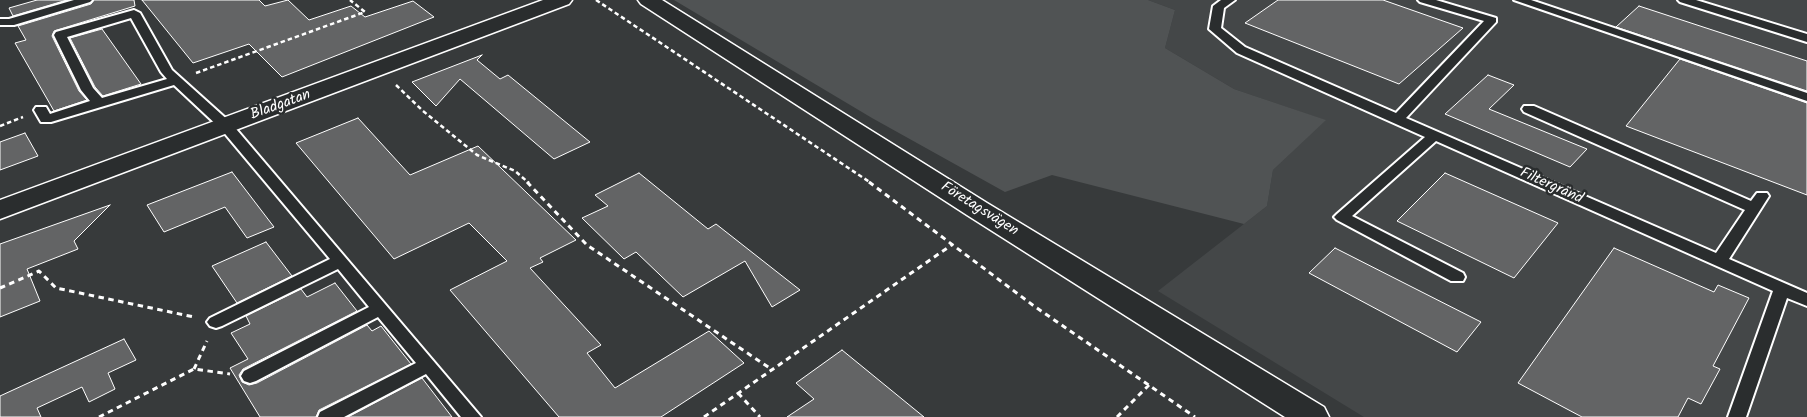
<!DOCTYPE html>
<meta charset="utf-8">
<style>
body{margin:0}
canvas{display:block;background:#373a3b}
</style>
<canvas width="1807" height="417"></canvas>
<script>
const context = document.querySelector('canvas').getContext('2d');
context.lineJoin = 'round';
function fill(path, color) {
  context.fillStyle = color;
  context.fill(path, 'evenodd');
}
function shape(rows) {
  const path = new Path2D();
  for (const r of rows) {
    path.moveTo(r[0], r[1]);
    for (let i = 2; i < r.length; i += 2) path.lineTo(r[i], r[i + 1]);
  }
  return path;
}
function trace(path, color, width, dash) {
  context.strokeStyle = color;
  context.lineWidth = width;
  context.lineCap = dash ? 'butt' : 'round';
  context.setLineDash(dash || []);
  context.stroke(path);
}
function label(font, color, halo, rows, align = 'center') {
  context.font = font + ' Kalam,sans-serif';
  context.lineWidth = 5;
  context.setLineDash([]);
  context.textBaseline = 'middle';
  context.strokeStyle = halo;
  context.fillStyle = color;
  for (const [text, x, y, turn = 0] of rows) {
    context.save();
    context.translate(x, y);
    context.rotate((+turn || 0) * Math.PI / 180);
    context.textAlign = isNaN(turn) ? turn : align;
    if (halo) context.strokeText(text, 0, 0);
    context.fillText(text, 0, 0);
    context.restore();
  }
}
const built = shape([
 [1148,0,1807,0,1807,417,1364,417,1158,291,1267,206,1273,170,1325,120,1234,89,1165,48,1175,10]
]);
const green = shape([
 [674,0,1148,0,1175,10,1165,48,1234,89,1326,120,1273,170,1267,206,1244,224,1052,175,1005,192,872,118]
]);
const building = shape([
 [37,0,67,0,13,16,9,8,37,0],
 [94,0,134,0,135,6,54,31,52,36,79,91,87,100,54,111,15,43,26,40,18,26,91,4,94,0],
 [142,0,259,0,265,6,288,0,309,20,351,6,365,17,413,1,434,17,282,77,249,44,193,63,142,0],
 [1278,0,1383,0,1463,28,1399,84,1245,23,1278,0],
 [1639,6,1807,61,1807,91,1616,27,1639,6],
 [102,29,141,84,103,96,95,87,70,38,102,29],
 [482,55,477,60,500,79,508,75,590,142,554,159,460,79,436,106,412,82,482,55],
 [1680,59,1807,103,1807,195,1626,126,1680,59],
 [1488,75,1514,85,1489,109,1587,149,1570,167,1445,114,1488,75],
 [358,118,410,175,478,146,576,240,540,258,543,262,530,268,601,345,587,353,615,388,709,331,744,363,661,417,559,417,450,290,507,261,469,223,394,259,296,143,358,118],
 [25,133,38,156,0,170,0,142,25,133],
 [232,172,274,227,247,238,225,207,164,232,147,205,232,172],
 [639,173,708,229,716,224,800,290,772,307,745,261,683,297,636,252,624,259,582,218,608,206,595,195,639,173],
 [1445,173,1558,223,1514,278,1397,221,1445,173],
 [110,205,74,241,78,249,27,269,40,301,0,317,0,244,110,205],
 [266,242,292,276,237,303,212,266,266,242],
 [1335,248,1481,322,1457,352,1309,273,1335,248],
 [1614,248,1714,292,1718,285,1749,298,1713,366,1720,369,1701,404,1688,398,1678,417,1582,417,1518,383,1614,248],
 [335,283,357,311,243,369,239,375,242,382,249,385,257,383,367,325,372,331,381,326,411,364,319,410,316,417,260,417,230,368,248,359,231,333,250,324,246,316,301,289,307,297,335,283],
 [124,339,136,360,108,373,115,389,89,402,82,387,37,408,41,417,0,417,0,396,124,339],
 [842,350,924,417,787,417,814,399,796,383,842,350],
 [422,378,452,417,348,417,422,378]
]);
const pathFar1 = shape([
 [596,0,871,183],
 [196,73,365,12,350,0],
 [396,85,423,111,477,155,515,171,529,183],
 [0,126,23,117]
]);
const path = shape([
 [527,182,587,245,771,369],
 [869,182,1034,306,1195,417],
 [0,288,39,271,56,288,194,317],
 [194,369,207,341],
 [738,393,760,417],
 [99,417,194,369,230,374],
 [704,417,953,244],
 [1117,417,1149,385]
]);
const service = shape([
 [74,0,92,0,90,2,14,25,0,25,0,19,9,19,74,0],
 [1221,0,1235,0,1224,8,1221,28,1245,47,1396,113,1484,21,1420,2,1418,0,1436,0,1496,18,1496,22,1406,118,1716,253,1745,210,1524,112,1522,109,1524,106,1534,106,1751,201,1757,193,1767,193,1769,196,1729,259,1807,293,1807,306,1787,298,1746,417,1728,417,1773,291,1436,141,1352,216,1463,273,1465,277,1463,281,1451,281,1337,220,1334,217,1337,214,1425,137,1237,53,1209,29,1213,6,1221,0],
 [1514,0,1531,0,1807,93,1807,101,1514,0],
 [1678,0,1696,0,1807,34,1807,42,1680,2,1678,0],
 [134,10,140,13,172,70,231,123,481,417,461,417,426,374,344,417,318,417,320,412,416,363,378,317,256,381,250,383,244,381,241,376,244,371,369,307,338,269,222,326,216,328,210,326,207,322,210,318,330,259,221,129,174,85,51,122,41,122,34,110,36,107,46,107,50,114,90,101,81,90,54,35,56,32,134,10],
 [131,18,161,72,167,79,102,98,93,88,67,37,131,18]
]);
const minor = shape([
 [543,0,572,0,569,4,0,219,0,200,543,0]
]);
const tertiary = shape([
 [638,0,662,0,987,203,1324,407,1329,417,1285,417,967,215,641,4,638,0]
]);
const streetNames = [
 ["Bladgatan",281,106,-20],
 ["Filtergränd",1551,187,24],
 ["Företagsvägen",979,210,32]
];
fill(built, '#444748');
fill(green, '#505354');
fill(building, '#636465');
trace(building, '#fff', 1);
trace(service, '#fff', 4);
trace(minor, '#fff', 3);
trace(tertiary, '#fff', 3);
trace(pathFar1, '#fff', 2.5, [4.5, 3]);
trace(path, '#fff', 3, [5.5, 4.5]);
fill(service, '#2a2d2e');
fill(minor, '#2a2d2e');
fill(tertiary, '#2a2d2e');
label('15px', '#fff', '#2a2d2e', streetNames);
</script>
